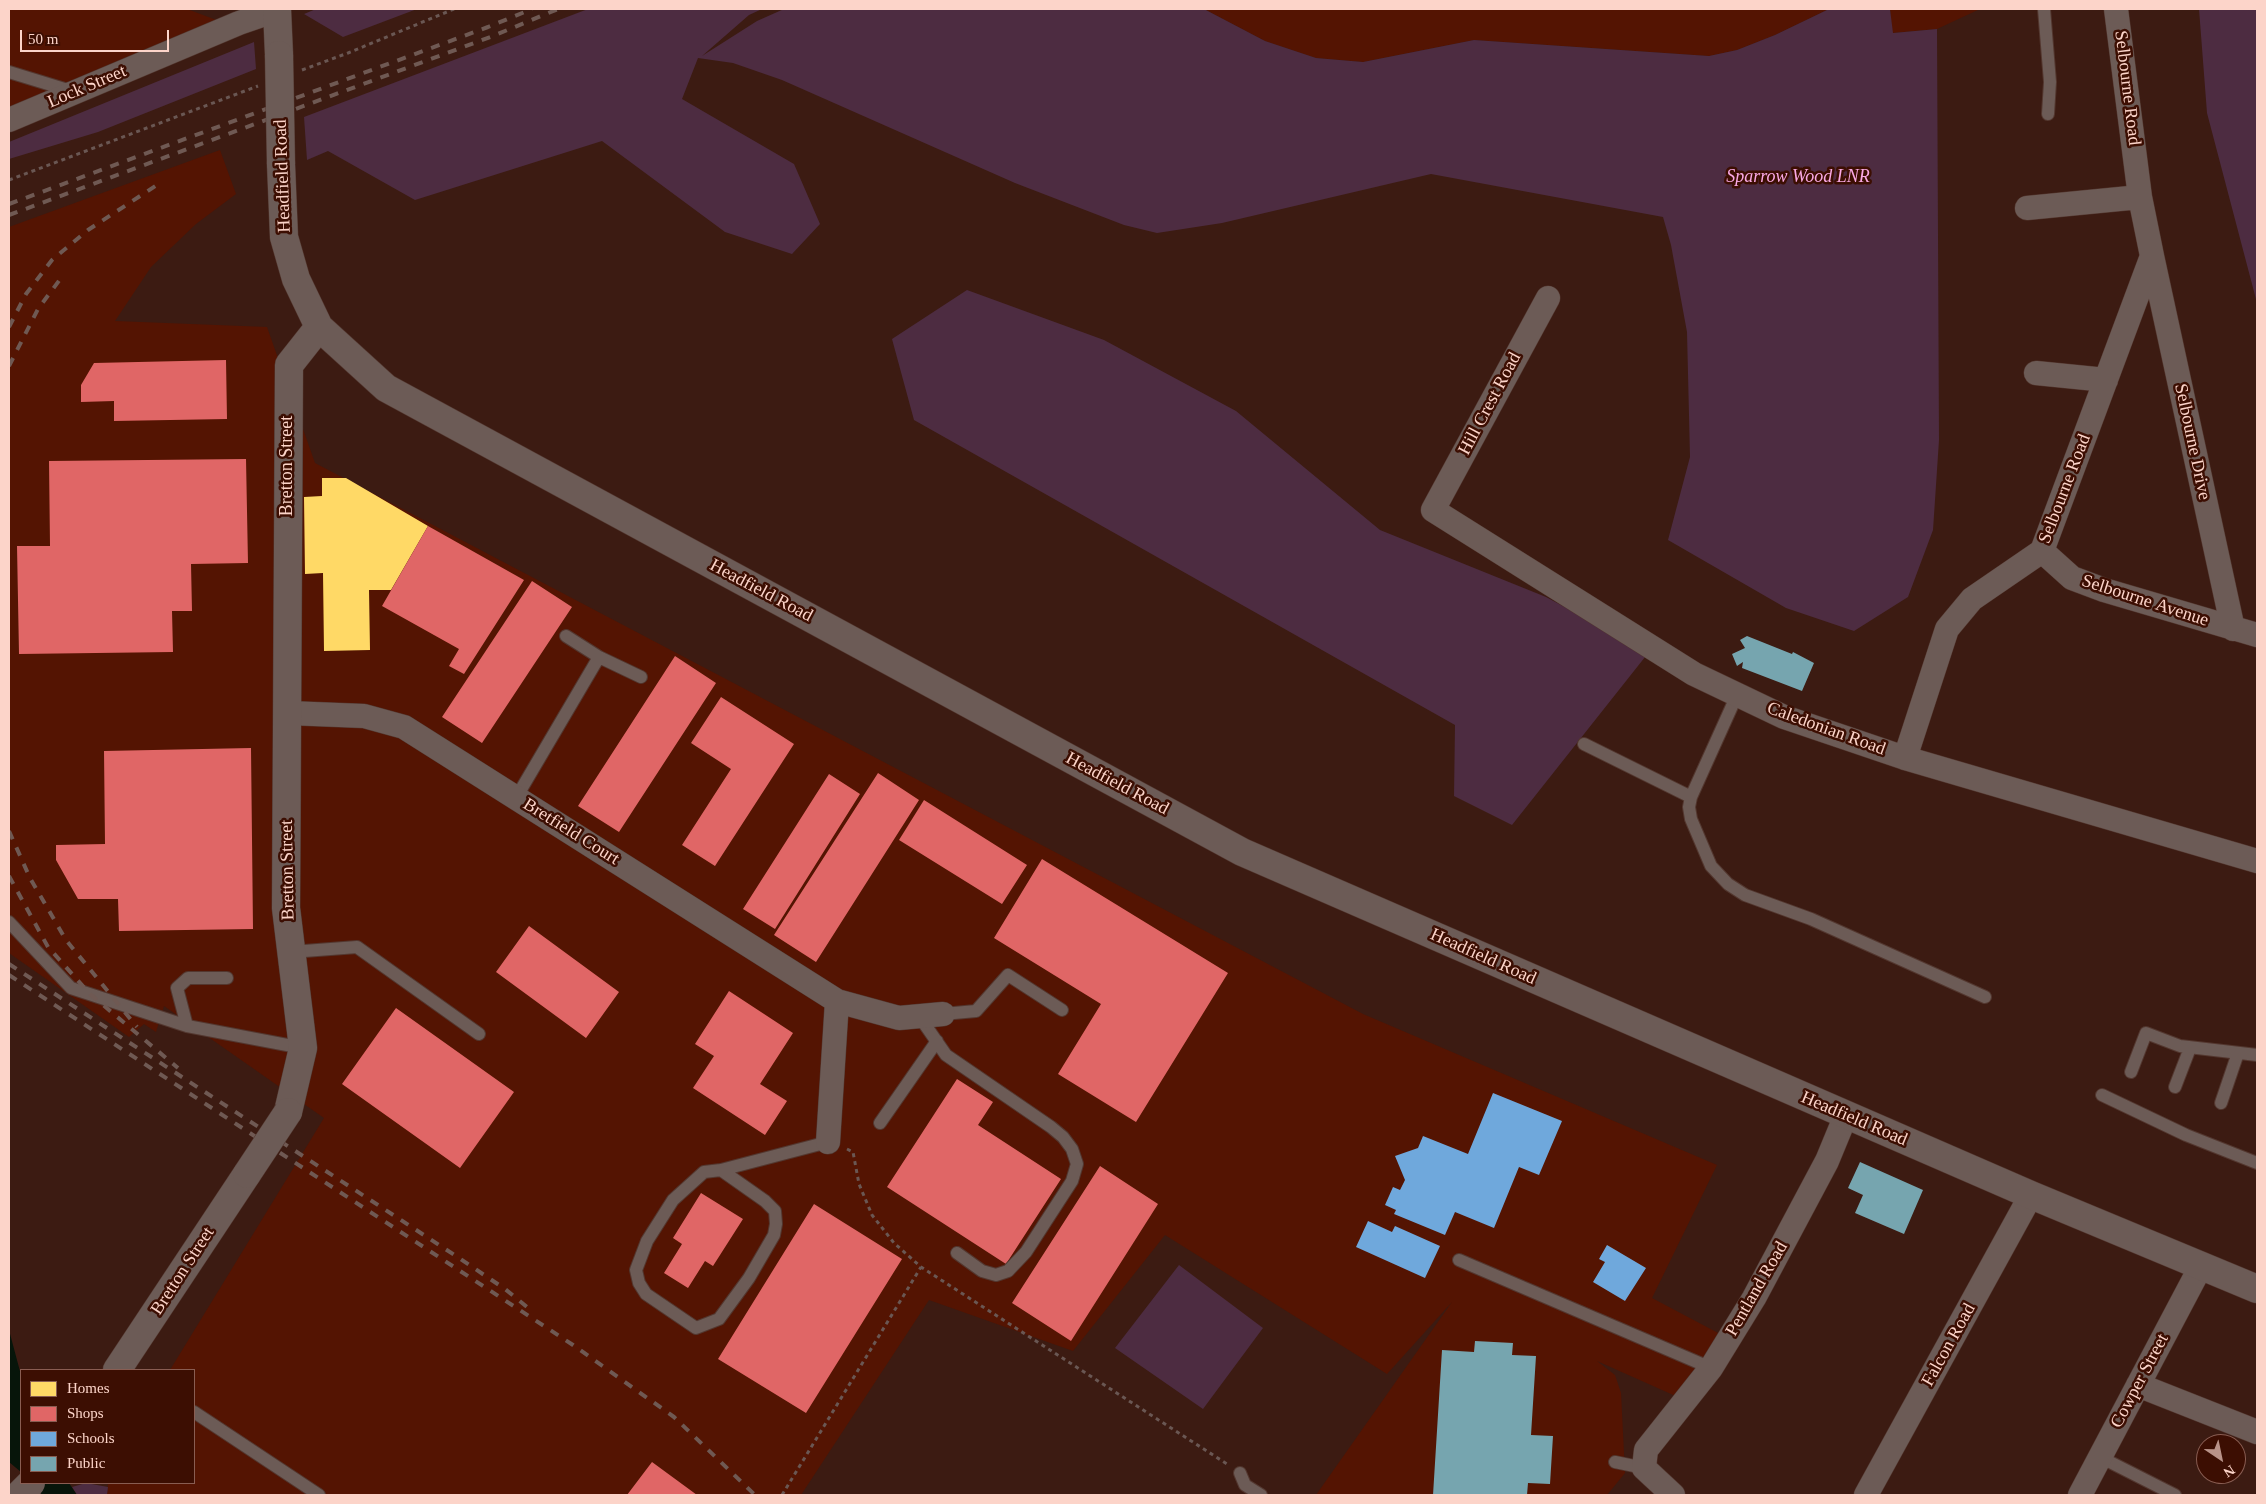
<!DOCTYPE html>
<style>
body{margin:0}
#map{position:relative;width:2266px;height:1504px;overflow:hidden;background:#3c1b12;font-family:"Times New Roman",serif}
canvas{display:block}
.frame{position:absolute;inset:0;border:10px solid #fcd4c9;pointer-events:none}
.legend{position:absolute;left:20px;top:1369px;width:175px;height:115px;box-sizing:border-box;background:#3c0e02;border:1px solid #895d52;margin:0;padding:6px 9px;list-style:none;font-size:15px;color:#fcd4c9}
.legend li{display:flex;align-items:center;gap:10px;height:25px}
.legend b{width:25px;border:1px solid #895d52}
.north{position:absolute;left:2196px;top:1434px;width:50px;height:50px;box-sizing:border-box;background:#3c0e02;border:1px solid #895d52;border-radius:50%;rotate:146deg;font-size:14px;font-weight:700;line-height:20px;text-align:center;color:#fcd4c9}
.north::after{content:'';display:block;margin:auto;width:18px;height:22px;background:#b99389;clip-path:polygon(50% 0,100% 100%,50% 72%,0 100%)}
.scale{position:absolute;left:20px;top:30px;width:149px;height:22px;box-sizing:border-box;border:2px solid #fcd4c9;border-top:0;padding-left:6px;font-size:15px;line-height:18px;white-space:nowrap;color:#fcd4c9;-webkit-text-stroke:4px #3c0e02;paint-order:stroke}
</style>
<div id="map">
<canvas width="2266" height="1504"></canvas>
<div class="frame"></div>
<ul class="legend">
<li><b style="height:14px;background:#ffd966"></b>Homes</li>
<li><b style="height:14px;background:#e06666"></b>Shops</li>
<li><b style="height:14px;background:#6fa8dc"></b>Schools</li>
<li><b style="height:14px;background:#76a5af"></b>Public</li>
</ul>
<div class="north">N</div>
<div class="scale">50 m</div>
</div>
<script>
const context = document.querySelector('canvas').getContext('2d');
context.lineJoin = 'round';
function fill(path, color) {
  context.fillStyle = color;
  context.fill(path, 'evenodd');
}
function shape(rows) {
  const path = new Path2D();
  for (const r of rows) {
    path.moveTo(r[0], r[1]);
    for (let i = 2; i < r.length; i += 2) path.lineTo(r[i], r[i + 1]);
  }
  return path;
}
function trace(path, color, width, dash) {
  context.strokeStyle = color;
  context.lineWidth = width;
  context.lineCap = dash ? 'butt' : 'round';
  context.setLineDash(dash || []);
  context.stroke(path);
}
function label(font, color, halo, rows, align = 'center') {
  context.font = font + ' "Times New Roman",serif';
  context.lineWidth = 5;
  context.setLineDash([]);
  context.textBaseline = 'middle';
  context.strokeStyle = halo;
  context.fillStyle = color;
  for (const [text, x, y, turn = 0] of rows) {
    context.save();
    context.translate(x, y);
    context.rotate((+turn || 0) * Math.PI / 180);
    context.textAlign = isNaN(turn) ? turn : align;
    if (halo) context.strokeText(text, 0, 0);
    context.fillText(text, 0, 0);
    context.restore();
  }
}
const built = shape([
 [9,9,187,9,219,21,9,114],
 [1204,9,1829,9,1775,35,1737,50,1709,56,1474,40,1363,62,1316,58,1265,41],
 [1890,9,1980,9,1937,29,1892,33],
 [220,150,236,194,196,224,151,267,115,321,267,327,315,463,1363,1014,1717,1165,1652,1298,1720,1334,1680,1398,1597,1361,1615,1375,1621,1393,1625,1473,1607,1495,1316,1495,1452,1302,1387,1374,1165,1235,1073,1351,929,1300,801,1495,107,1495,108,1483,194,1483,194,1370,170,1370,324,1118,164,1006,156,1032,144,1024,129,1037,9,953,9,227]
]);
const green = shape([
 [316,9,417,9,343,37,304,14],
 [588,9,762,9,749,15,702,56,757,21,784,9,1204,9,1265,41,1316,58,1363,62,1474,40,1709,56,1737,50,1775,35,1829,9,1890,9,1893,33,1937,29,1939,440,1933,530,1908,597,1854,631,1786,608,1668,540,1690,457,1687,332,1671,245,1663,217,1431,174,1222,223,1157,233,1124,225,1015,183,782,80,733,63,698,58,682,99,794,164,820,224,792,254,725,232,602,141,415,200,328,151,307,160,304,117],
 [2199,9,2257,9,2257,303,2207,113],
 [254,42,256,69,98,132,9,159,9,142],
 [967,290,1104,340,1236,411,1380,530,1546,597,1649,652,1512,825,1454,796,1455,725,914,420,892,339],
 [1179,1265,1263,1328,1203,1409,1115,1348],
 [86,1483,108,1487,107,1495,77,1495,72,1487]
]);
const water = shape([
 [9,1330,21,1375,21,1472,9,1462],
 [27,1483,69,1483,77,1495,34,1495]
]);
const homes = shape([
 [322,478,346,478,428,526,391,590,369,590,370,650,324,651,323,573,305,574,304,497,322,496]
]);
const shops = shape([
 [226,360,227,419,114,421,114,401,81,402,81,385,94,363],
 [246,459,248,563,191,564,192,611,172,611,173,652,19,654,17,546,50,546,49,461],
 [428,526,524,580,464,674,449,666,459,649,382,606],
 [532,581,572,607,482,743,442,717],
 [675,656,716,683,619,832,578,806],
 [721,697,794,744,715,866,682,845,731,769,691,743],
 [251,748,253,929,119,931,118,899,78,899,56,860,56,845,105,844,104,751],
 [878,773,919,800,816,962,774,935],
 [829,774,860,794,775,929,743,909],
 [924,800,1027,865,1002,904,899,840],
 [1042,859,1228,973,1136,1122,1058,1074,1101,1004,994,938],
 [529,926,619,992,586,1038,496,972],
 [729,991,793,1033,760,1084,787,1101,765,1135,693,1088,714,1056,695,1044],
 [396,1008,514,1092,460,1168,342,1084],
 [957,1079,993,1102,978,1125,1061,1179,1006,1264,887,1187],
 [1100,1166,1158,1204,1071,1341,1012,1303],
 [701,1193,743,1219,713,1266,705,1261,688,1288,664,1273,682,1244,673,1238],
 [814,1204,902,1259,806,1413,718,1359],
 [652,1462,697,1495,627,1495]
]);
const schools = shape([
 [1493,1093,1562,1121,1539,1175,1519,1167,1494,1228,1455,1212,1445,1235,1394,1214,1396,1210,1385,1205,1393,1187,1400,1190,1405,1180,1395,1156,1418,1148,1423,1136,1468,1154],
 [1368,1221,1392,1232,1395,1226,1440,1246,1425,1278,1356,1247],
 [1607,1245,1646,1268,1625,1301,1593,1282,1605,1262,1599,1259]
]);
const public = shape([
 [1747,636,1792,654,1793,652,1814,663,1802,691,1742,668,1743,662,1737,666,1732,654,1745,648,1740,640],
 [1860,1162,1923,1190,1904,1234,1855,1213,1863,1195,1848,1188],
 [1475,1341,1513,1343,1512,1355,1536,1356,1531,1435,1553,1436,1550,1484,1528,1483,1527,1495,1433,1495,1442,1350,1474,1352]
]);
const path = shape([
 [302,70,348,53,454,9],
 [9,180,258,86],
 [847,1149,853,1152,859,1184,872,1215,894,1243,921,1267,1227,1464],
 [782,1495,921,1267]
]);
const service = shape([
 [2044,9,2050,82,2048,114],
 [9,72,71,91],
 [566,636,599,657],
 [1737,695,1691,797,1689,807,1691,819,1711,866,1728,884,1745,895,1811,919,1985,997],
 [1584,744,1691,797],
 [516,798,599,657,641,677],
 [9,922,71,988,187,1026,303,1048],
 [291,952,357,947,479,1034],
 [943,1014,976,1011,1008,975,1062,1010],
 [919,1016,946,1055,1051,1127,1063,1137,1072,1149,1077,1164,1072,1181,1026,1252,1008,1271,996,1275,982,1271,957,1253],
 [187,1026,177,988,188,978,227,978],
 [2131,1072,2146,1033,2180,1046,2257,1055],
 [2175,1087,2190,1048],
 [2102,1095,2186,1135,2257,1163],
 [2221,1103,2238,1053],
 [880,1123,937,1041],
 [721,1170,765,1201,775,1211,776,1224,774,1235,749,1278,719,1319,696,1328,646,1294,639,1283,636,1270,647,1241,673,1200,704,1172,721,1170,828,1142],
 [1459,1260,1711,1368],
 [194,1412,319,1495],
 [2100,1457,2175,1495],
 [1615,1462,1644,1468],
 [1240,1473,1245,1485,1261,1495]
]);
const minor = shape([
 [9,120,239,23,277,10],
 [2027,208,2140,197],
 [2152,256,2233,629],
 [1548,298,1433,510,1694,674,1784,717,1905,758,2257,861],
 [2036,373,2106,380],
 [2042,551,2072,578,2104,590,2257,635],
 [288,713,364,716,404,727,837,1001,899,1018,943,1014],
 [1905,758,1947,629,1972,599,2042,551,2152,256,2140,197,2116,9],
 [828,1142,837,1001],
 [2138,1385,2257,1432],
 [1673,1495,1644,1468,1646,1450,1711,1368,1754,1298,1827,1161,1846,1115],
 [1866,1495,2031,1195],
 [2080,1495,2201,1266]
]);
const tertiary = shape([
 [277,9,279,55],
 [281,164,284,237,296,279,319,327,386,388,1242,852,2031,1195,2257,1289],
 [288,1112,303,1048,286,908,289,365,319,327],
 [117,1370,247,1174]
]);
const rail = shape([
 [9,204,488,27,532,9],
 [9,215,493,36,558,9],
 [9,327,26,294,52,260,88,230,160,183],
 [9,366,38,309,64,274],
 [9,831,30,878,66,940,137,1027],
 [9,876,48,947,90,994,178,1068],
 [9,964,456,1256,505,1289,532,1311],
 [9,975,573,1345,674,1417,755,1495]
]);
const tertiaryBridge = shape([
 [279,55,281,164],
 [247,1174,288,1112],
 [19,1495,31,1483]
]);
const streetNames = [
 ["Lock Street",87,87,-23],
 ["Selbourne Road",2127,88,83],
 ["Headfield Road",283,176,-92],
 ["Hill Crest Road",1490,404,-62],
 ["Selbourne Drive",2192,442,78],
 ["Bretton Street",287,466,-90],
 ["Selbourne Road",2065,489,-69],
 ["Headfield Road",761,591,28],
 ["Selbourne Avenue",2145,601,18],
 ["Caledonian Road",1826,729,20],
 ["Headfield Road",1117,784,28],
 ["Bretfield Court",571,832,32],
 ["Bretton Street",288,870,-91],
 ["Headfield Road",1483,957,24],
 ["Headfield Road",1854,1119,23],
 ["Bretton Street",183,1271,-57],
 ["Pentland Road",1757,1289,-60],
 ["Falcon Road",1949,1345,-61],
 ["Cowper Street",2140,1381,-62]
];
const parkNames = [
 ["Sparrow Wood LNR",1798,177]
];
fill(built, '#541402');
fill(green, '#4d2c41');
fill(water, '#07150a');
fill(homes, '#ffd966');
fill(shops, '#e06666');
fill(schools, '#6fa8dc');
fill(public, '#76a5af');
trace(service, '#53372f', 14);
trace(minor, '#53372f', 25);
trace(tertiary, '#53372f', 29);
trace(path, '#6a5753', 3, [4, 4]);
trace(service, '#6c5b56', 12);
trace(minor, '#6c5b56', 24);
trace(tertiary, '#6c5b56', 28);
trace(rail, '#6f5953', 4, [9, 9]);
trace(tertiaryBridge, '#53372f', 29, []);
trace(tertiaryBridge, '#6c5b56', 28);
label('18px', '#fcd4c9', '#3c0e02', streetNames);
label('italic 18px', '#f9a8e4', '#3c0e02', parkNames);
</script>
